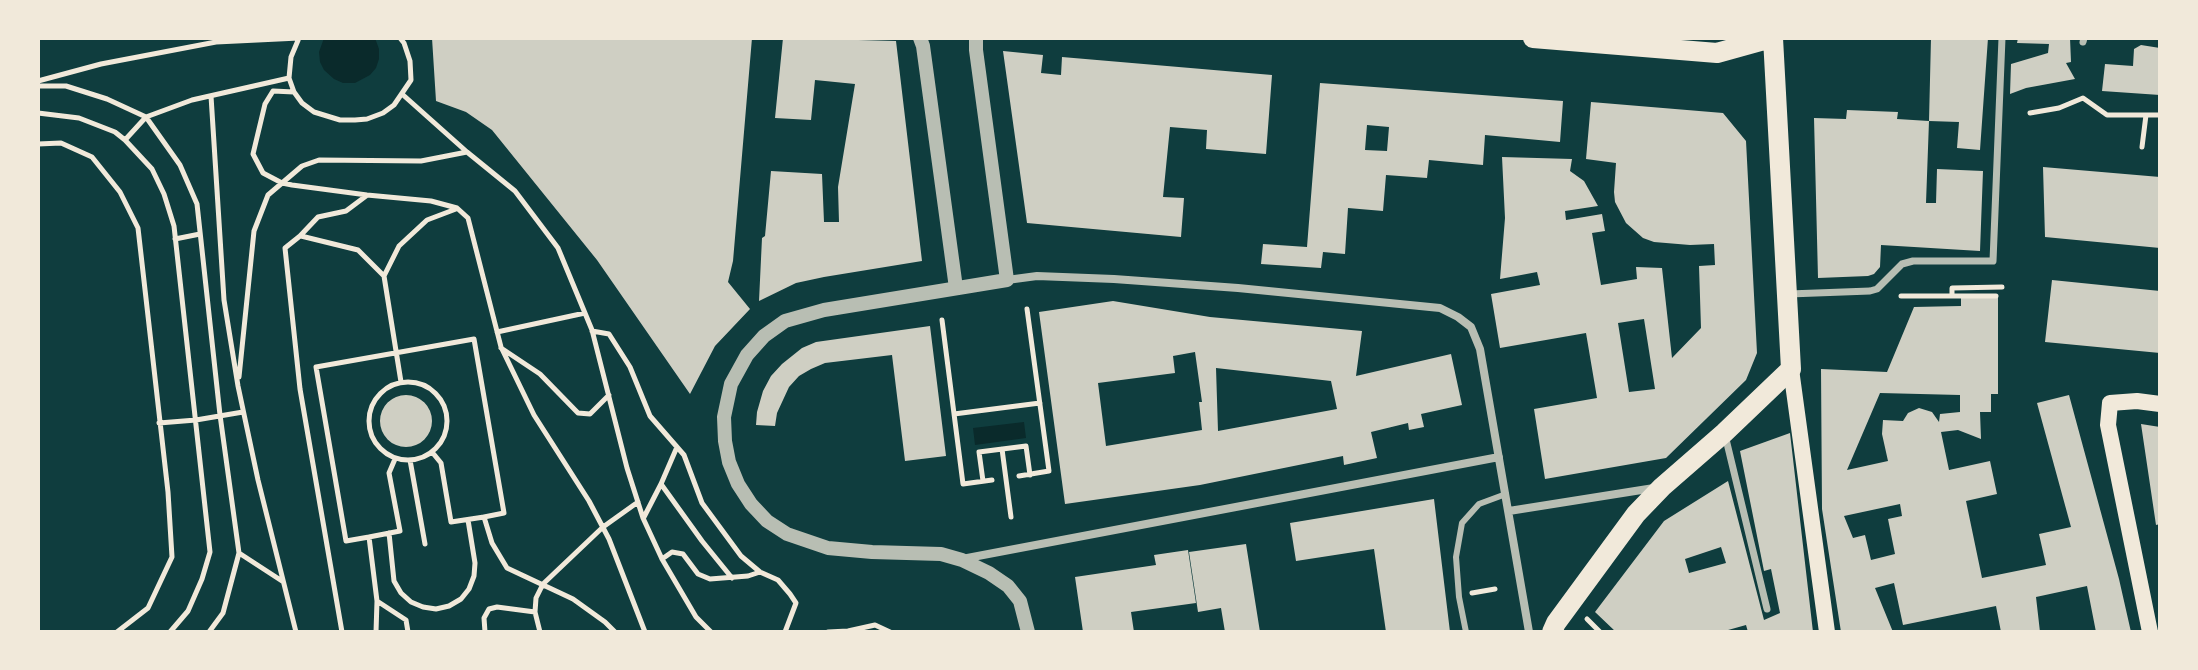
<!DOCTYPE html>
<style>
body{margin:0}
#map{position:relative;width:2198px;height:670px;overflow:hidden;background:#0f3d3e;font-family:Figtree,sans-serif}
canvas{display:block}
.frame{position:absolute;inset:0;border:40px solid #f1e9da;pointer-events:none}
</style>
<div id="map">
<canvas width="2198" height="670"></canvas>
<div class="frame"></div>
</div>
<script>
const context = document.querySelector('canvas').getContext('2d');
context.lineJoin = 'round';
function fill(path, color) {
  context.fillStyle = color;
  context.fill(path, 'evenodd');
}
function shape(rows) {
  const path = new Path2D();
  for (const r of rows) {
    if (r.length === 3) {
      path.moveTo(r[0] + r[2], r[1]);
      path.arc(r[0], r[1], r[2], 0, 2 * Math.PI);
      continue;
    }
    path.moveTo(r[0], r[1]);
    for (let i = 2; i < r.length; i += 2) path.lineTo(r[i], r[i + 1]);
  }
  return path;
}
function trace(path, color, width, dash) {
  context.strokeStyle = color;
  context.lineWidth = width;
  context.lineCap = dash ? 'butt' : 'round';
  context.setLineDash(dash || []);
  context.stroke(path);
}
const water = shape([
 [324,38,375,38,379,49,379,59,376,68,370,75,355,83,343,83,334,79,324,70,320,62,319,52],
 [1024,422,1026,438,975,445,973,428]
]);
const building = shape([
 [432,38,752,38,733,261,728,282,750,309,715,346,690,394,597,260,492,130,466,112,436,101],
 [783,38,896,41,922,261,824,277,796,283,759,301,762,238,765,236,771,171,822,174,824,222,839,222,838,187,855,84,815,80,811,120,775,118],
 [1931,38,1988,38,1980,150,1957,148,1959,122,1929,121],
 [2018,38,2070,38,2071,62,2066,63,2075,79,2026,88,2010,94,2011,64,2048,53,2049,44,2017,43],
 [2141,45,2160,48,2160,95,2102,91,2105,64,2133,66,2134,49],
 [1003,51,1043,55,1041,73,1061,75,1062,57,1272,75,1266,154,1206,149,1207,130,1170,127,1163,197,1184,198,1181,237,1027,223],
 [1320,83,1563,101,1560,142,1485,135,1483,165,1429,160,1427,178,1386,175,1383,211,1348,208,1345,254,1323,252,1321,268,1261,264,1263,244,1307,247],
 [1367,125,1389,127,1387,151,1365,150],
 [1591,102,1723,113,1746,141,1757,353,1746,380,1666,458,1545,479,1534,409,1597,398,1586,333,1500,348,1491,294,1540,285,1537,272,1500,279,1505,218,1502,157,1572,159,1570,171,1584,181,1598,206,1565,211,1566,220,1602,214,1605,231,1592,233,1601,285,1637,279,1636,267,1662,268,1672,358,1701,328,1699,266,1715,265,1714,244,1690,245,1654,242,1643,238,1626,223,1615,202,1614,192,1616,163,1586,159],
 [1644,319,1655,389,1629,392,1618,323],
 [1847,110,1898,112,1897,119,1929,121,1926,203,1936,203,1937,169,1983,171,1980,251,1881,245,1880,267,1874,274,1868,276,1818,278,1814,118,1846,119],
 [2043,167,2160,177,2160,248,2045,237],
 [2052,280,2160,291,2160,353,2045,342],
 [1961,298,1998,298,1998,394,1991,394,1991,412,1980,412,1981,439,1958,430,1941,432,1949,470,1990,461,1997,494,1966,501,1982,578,2046,565,2039,534,2071,527,2037,403,2069,395,2119,579,2131,632,2096,632,2087,586,2036,597,2040,632,2001,632,1996,606,1903,625,1894,583,1875,588,1893,632,1841,632,1822,509,1821,369,1887,372,1914,307,1961,306],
 [1880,393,1960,395,1960,412,1940,414,1939,422,1932,412,1919,408,1908,413,1903,421,1883,420,1882,434,1888,461,1847,470],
 [1900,504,1902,516,1888,519,1895,554,1871,560,1865,535,1853,538,1844,516],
 [1113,301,1210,317,1362,331,1356,376,1451,354,1462,405,1421,414,1424,427,1409,430,1408,423,1371,432,1377,458,1344,465,1343,456,1200,485,1065,504,1039,312],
 [1195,352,1202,402,1199,402,1202,430,1106,446,1098,383,1175,373,1173,356],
 [1216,368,1331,381,1337,409,1218,431],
 [930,326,946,456,905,461,892,355,825,363,811,369,799,376,789,387,777,413,775,426,756,425,757,412,763,391,771,376,782,364,802,348,816,342],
 [406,421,26],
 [2141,424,2160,427,2160,524,2156,525],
 [1790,433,1813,632,1748,632,1746,625,1721,632,1616,632,1595,612,1664,521,1728,481,1764,620,1780,613,1771,569,1764,571,1740,451],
 [1721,547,1726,563,1689,573,1685,559],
 [1434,499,1450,632,1386,632,1374,549,1296,561,1290,523],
 [1246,544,1260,632,1225,632,1221,608,1198,612,1189,552],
 [1188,550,1196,603,1131,612,1134,632,1083,632,1075,577,1156,565,1154,555]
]);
const path = shape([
 [299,38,291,57,289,78,294,92,302,103,314,112,340,120,355,120,367,119,383,113,394,105,411,80,410,61,404,43,400,38],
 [38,81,101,64,216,42,299,38],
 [38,86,66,86,107,99,146,117,180,165,197,204,220,415,239,553,223,613,209,632],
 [294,92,273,91,265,104,253,154,263,173,282,183,292,185,367,195,431,201,457,208,468,218,501,347,534,415,589,501,609,539,645,632],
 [402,94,467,152,515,191,558,248,592,330,627,468,643,518,662,559,696,617,711,632],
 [211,96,224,300,238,386,258,480,296,632],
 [38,113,79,118,115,132,125,140,146,117,192,100,289,78],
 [2030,113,2059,108,2083,98,2107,115,2160,115],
 [125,140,152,169,164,194,174,226,210,552,202,579,188,611,170,632],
 [38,144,61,143,92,157,120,192,138,228,168,492,172,557,148,608,117,632],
 [2142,147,2146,115],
 [301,236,358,250,384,276,401,382],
 [175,239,200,234],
 [384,276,399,246,427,220,456,209],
 [1901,296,1996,296],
 [1952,296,1952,288,2002,287],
 [942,320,963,484,992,480],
 [592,331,609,334,630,367,650,416,684,455,702,503,741,556,760,572,778,580,790,594,796,603,785,632],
 [497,332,585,313],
 [501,348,540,374,578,413,590,414,609,395],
 [239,377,254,231,268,195,302,166,319,160,421,161,467,152],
 [408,421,39],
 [954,414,1040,403],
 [159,423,196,420,243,412],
 [1002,449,1011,517],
 [432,452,441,463,451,522,484,517,492,543,507,568,573,599,605,622,615,632],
 [395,459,389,473,400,531,369,537,377,601,406,620,408,632],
 [410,460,425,544],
 [1019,476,1049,471,1027,309],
 [983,481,979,452,1026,446,1030,475],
 [661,484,702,541,732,578],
 [644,517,661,484,677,447],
 [389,533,394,581,401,593,411,602,423,607,436,609,449,606,461,599,469,589,474,576,475,563,468,520],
 [369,537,346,541,316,367,474,339,504,513,484,517],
 [239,553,282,581],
 [662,559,672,552,683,554,698,574,710,579,748,576,760,572],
 [1472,593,1495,589],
 [1587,619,1600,632],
 [342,632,300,389,285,248,300,236,318,217,346,211,366,196],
 [376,632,377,601],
 [485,632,484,618,489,609,497,607,535,612],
 [540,632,535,612,536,598,543,584,603,527,638,502],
 [828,632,848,631,875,625,890,632]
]);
const service = shape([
 [1466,632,1459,597,1456,557,1462,523,1479,504,1506,494]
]);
const pedestrian = shape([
 [2083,42,2084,38],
 [1789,294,1870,291,1877,289,1902,264,1913,261,1993,261,2002,38],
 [1725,435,1767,609]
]);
const minor = shape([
 [1007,280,1037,276,1114,279,1238,288,1440,308,1458,317,1471,327,1480,349,1529,632],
 [1509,511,1654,488],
 [962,559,1499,457]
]);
const tertiary = shape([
 [920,38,923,46,956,288],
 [976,38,976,50,1007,280,824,310,785,321,764,336,747,355,731,384,724,417,725,441,729,462,738,484,751,504,767,521,787,534,828,548,872,552,941,554,962,560,989,573,1008,586,1020,601,1028,632]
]);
const secondary = shape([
 [1791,369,1827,632],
 [2150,632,2108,425,2110,403,2137,401,2160,404]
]);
const primary = shape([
 [1533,38,1717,53,1771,38],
 [1552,632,1556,623,1636,514,1662,487,1724,433,1791,369,1773,38]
]);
fill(water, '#0a2a2b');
fill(building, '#cfcfc3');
trace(path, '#f1e9da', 5);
trace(service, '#b8beb3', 6);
trace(pedestrian, '#b8beb3', 7);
trace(minor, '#b8beb3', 8);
trace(tertiary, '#b8beb3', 14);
trace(secondary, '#f1e9da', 16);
trace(primary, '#f1e9da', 20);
</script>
